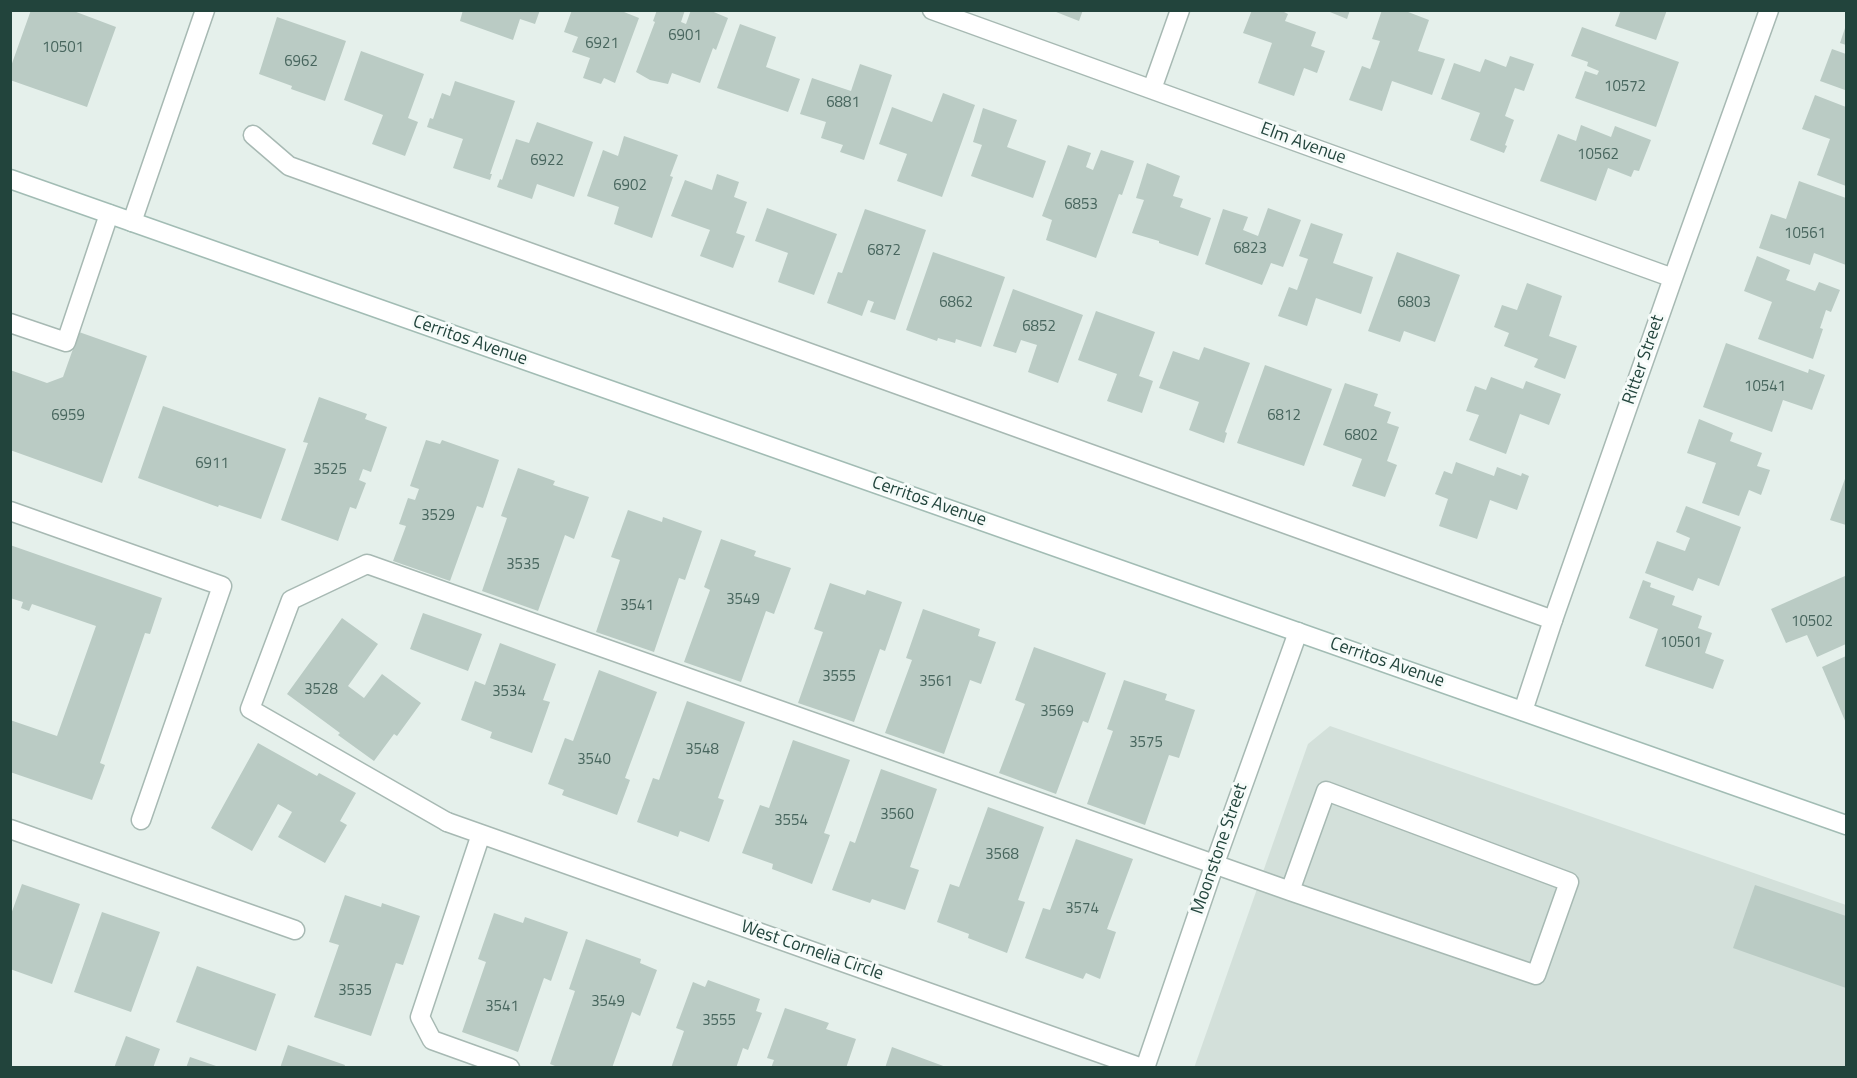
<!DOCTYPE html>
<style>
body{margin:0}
#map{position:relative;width:1857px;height:1078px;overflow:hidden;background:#e5f0eb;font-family:"Titillium Web",sans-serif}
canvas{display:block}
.frame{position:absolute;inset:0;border:12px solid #22443c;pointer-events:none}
</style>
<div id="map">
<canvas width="1857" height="1078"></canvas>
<div class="frame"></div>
</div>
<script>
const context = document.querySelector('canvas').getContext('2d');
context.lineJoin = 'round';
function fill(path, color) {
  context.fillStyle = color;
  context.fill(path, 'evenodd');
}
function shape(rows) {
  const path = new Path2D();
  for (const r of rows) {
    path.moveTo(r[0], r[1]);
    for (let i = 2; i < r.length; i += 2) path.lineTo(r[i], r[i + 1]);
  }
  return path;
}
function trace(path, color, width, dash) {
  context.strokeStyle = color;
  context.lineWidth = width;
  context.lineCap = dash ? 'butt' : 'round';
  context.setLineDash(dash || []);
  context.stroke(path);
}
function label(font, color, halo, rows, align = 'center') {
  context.font = font + ' "Titillium Web",sans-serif';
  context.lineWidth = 6;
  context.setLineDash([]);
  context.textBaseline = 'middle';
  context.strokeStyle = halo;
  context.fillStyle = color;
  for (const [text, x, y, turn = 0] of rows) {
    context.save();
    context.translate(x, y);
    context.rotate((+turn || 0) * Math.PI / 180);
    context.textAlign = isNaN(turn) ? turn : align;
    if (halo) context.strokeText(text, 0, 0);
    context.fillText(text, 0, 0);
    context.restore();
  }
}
const built = shape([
 [1330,726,1846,905,1846,1067,1194,1068,1308,744]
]);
const building = shape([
 [31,10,71,10,116,27,87,107,10,80,10,69],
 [463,10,540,10,535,24,520,19,513,40,460,21],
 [572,10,619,10,639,18,615,83,604,78,601,84,583,78,590,58,572,52,578,37,564,32],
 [657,10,685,10,681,22,686,24,691,10,709,10,728,18,716,50,713,48,700,83,672,73,668,84,650,80,636,72,655,22,653,21],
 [1051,10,1083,10,1079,21],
 [1252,10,1280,10,1288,14,1285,21,1316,32,1311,46,1325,51,1317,73,1304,68,1294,96,1258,83,1272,43,1243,33],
 [1325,10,1350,10,1347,19],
 [1382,10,1403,10,1429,20,1418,51,1445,59,1432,95,1392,81,1382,111,1349,100,1362,66,1370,69,1380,41,1372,39],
 [1621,10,1667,10,1656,40,1615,26],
 [277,17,346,41,325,101,291,89,292,86,259,74],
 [740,24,776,37,766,67,800,79,788,112,717,88],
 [1846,25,1846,45,1840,43],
 [1582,27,1679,62,1656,127,1575,98,1585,71,1597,75,1599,71,1587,66,1588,62,1571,56],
 [1832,49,1846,54,1846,87,1845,90,1820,81],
 [361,51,424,74,408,118,418,122,405,156,372,144,383,115,344,100],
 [1510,56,1534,64,1524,91,1515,88,1505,116,1514,120,1505,145,1507,146,1504,153,1470,140,1480,113,1441,99,1454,63,1480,72,1485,59,1506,67],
 [860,64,892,75,864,160,840,152,843,145,821,138,826,122,800,114,812,78,851,91],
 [455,81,515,101,490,174,492,174,490,180,453,168,463,139,427,127,430,118,433,119,442,93,450,96],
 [943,93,975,105,942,197,897,181,907,154,879,144,892,107,932,122],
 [1815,95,1846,107,1846,186,1817,175,1830,139,1802,129],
 [983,108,1017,120,1007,147,1046,161,1033,198,971,176,982,145,973,142],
 [537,122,593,142,574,197,537,184,532,199,497,187,500,179,502,180,516,139,529,143],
 [1581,125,1611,137,1615,126,1651,140,1639,171,1634,170,1631,177,1608,168,1596,201,1540,181,1558,134,1576,141],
 [624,136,678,155,670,176,673,177,652,238,614,224,619,207,587,196,603,150,618,156],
 [1068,145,1091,153,1086,167,1093,170,1101,150,1134,161,1122,195,1119,194,1096,258,1046,240,1052,220,1042,216],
 [1147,163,1180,176,1173,196,1183,199,1180,207,1211,218,1198,256,1159,243,1159,241,1132,233,1144,200,1136,198],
 [717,174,739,182,734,197,747,202,736,233,745,236,733,268,700,256,710,230,671,216,685,180,712,190],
 [1799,181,1846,198,1846,265,1814,253,1810,265,1759,248,1771,214,1786,219],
 [767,208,837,234,814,295,778,282,788,253,755,241],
 [1268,208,1301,220,1283,267,1271,263,1262,285,1205,264,1223,209,1248,217,1243,230,1258,236],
 [865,209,926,230,895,320,870,312,874,302,868,300,862,316,827,303,838,272,842,273],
 [1311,223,1343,234,1333,263,1373,277,1361,314,1316,298,1307,326,1278,316,1289,287,1297,290,1308,259,1299,256],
 [933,252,1005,277,981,347,956,339,955,343,938,338,937,341,906,330],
 [1397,252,1460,275,1435,342,1404,331,1400,342,1368,331],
 [1757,256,1790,270,1786,280,1815,291,1819,282,1840,290,1831,312,1826,310,1820,328,1823,329,1813,359,1758,339,1772,302,1744,291],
 [1527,283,1562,296,1549,336,1577,346,1565,379,1534,367,1538,359,1504,346,1509,333,1494,327,1502,305,1517,310],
 [1013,289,1083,315,1058,383,1028,372,1037,345,1021,340,1016,353,993,346],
 [1096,311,1155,332,1139,376,1153,381,1142,413,1107,401,1117,374,1078,360],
 [79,332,147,356,102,483,10,450,10,370,47,383,63,377],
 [1726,343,1808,373,1809,369,1825,375,1812,410,1783,400,1772,432,1703,407],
 [1204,347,1250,363,1225,432,1227,433,1224,443,1189,430,1199,402,1159,388,1173,351,1199,360],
 [1265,365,1332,389,1304,466,1237,443],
 [1491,377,1523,389,1526,381,1561,394,1549,425,1520,414,1506,454,1469,440,1479,415,1466,411,1475,386,1486,390],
 [1345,383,1378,394,1374,406,1391,412,1387,423,1399,427,1387,461,1397,465,1385,497,1352,486,1362,459,1323,445],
 [319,397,367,414,365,419,387,427,371,472,363,469,359,480,366,483,356,509,350,507,338,541,281,520,308,443,303,442],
 [163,406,286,449,261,519,219,505,218,507,138,478],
 [1699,419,1733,433,1730,441,1762,453,1757,466,1770,470,1761,495,1749,490,1739,516,1702,503,1716,463,1687,453],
 [426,440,440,444,442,440,499,460,483,508,477,506,450,581,393,561,406,526,399,524,408,498,415,500,419,489,410,486],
 [1456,462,1494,476,1497,467,1521,476,1522,473,1529,476,1517,510,1490,500,1477,539,1439,526,1448,499,1435,494,1444,471,1452,474],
 [518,468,555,481,553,485,589,497,574,539,565,535,538,611,482,591,507,518,501,516],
 [1846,476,1846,525,1830,520],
 [1686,506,1741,527,1719,586,1698,578,1693,591,1645,573,1657,541,1685,551,1690,538,1676,532],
 [628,510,662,522,663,517,702,531,685,580,679,578,654,652,596,632,620,560,611,557],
 [721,539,756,551,754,556,791,568,774,614,766,611,741,682,684,662,710,590,704,587],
 [10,545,162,598,150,634,145,633,100,763,105,765,92,800,10,772,10,720,57,736,96,626,32,604,29,611,21,608,23,602,10,598],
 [1845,576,1846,580,1846,644,1817,657,1807,635,1786,643,1771,609],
 [1643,580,1651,583,1650,587,1675,596,1672,605,1702,616,1698,628,1712,633,1705,653,1724,660,1713,689,1645,666,1658,629,1629,618],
 [830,583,865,595,867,590,902,602,885,651,880,649,854,722,798,703,823,632,814,629],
 [923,609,980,629,978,636,996,642,981,684,970,680,944,754,885,733,912,660,906,658],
 [423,613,482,634,468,671,410,649],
 [342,618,378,644,348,686,364,698,382,674,421,703,397,736,394,734,374,761,338,735,340,733,287,694],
 [500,643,556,664,543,700,550,702,532,753,490,738,492,732,461,720,475,681,485,685],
 [1034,647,1106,673,1088,723,1083,721,1056,794,999,773,1025,704,1015,700],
 [1846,656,1846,723,1822,667],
 [599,670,657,692,625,778,630,780,617,815,562,795,564,790,548,784,565,738,573,741],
 [1124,680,1167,694,1165,700,1195,710,1179,758,1169,755,1145,825,1087,804,1113,731,1107,729],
 [687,701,745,722,718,798,724,800,709,842,680,831,678,837,637,822,653,778,659,780],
 [793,740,850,760,824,833,830,835,812,884,772,869,773,864,742,853,760,805,769,808],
 [258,743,317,776,319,773,356,793,340,821,347,825,325,863,278,837,292,812,278,804,252,851,211,828],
 [881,769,937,789,910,867,919,870,905,910,872,899,870,903,832,890,850,841,855,843],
 [988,807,1044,827,1018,900,1025,902,1007,953,968,938,969,934,937,922,950,884,959,887],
 [1076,839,1133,859,1107,929,1116,932,1100,979,1086,973,1083,979,1025,958,1043,908,1050,910],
 [22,884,80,904,52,984,10,969,10,917],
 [1755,885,1846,916,1846,988,1733,948],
 [345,895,381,907,382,903,420,916,403,965,396,963,371,1036,314,1017,339,945,329,942],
 [102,912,160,932,131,1012,74,992],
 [494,913,523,923,525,917,568,932,551,981,544,978,518,1052,462,1032,486,962,478,959],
 [586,939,641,959,640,963,657,970,640,1016,632,1012,612,1068,560,1068,550,1064,575,991,569,989],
 [197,966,276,994,256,1051,176,1022],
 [708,980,760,999,756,1011,762,1013,748,1050,743,1048,736,1068,671,1068,684,1031,676,1028,693,982,705,987],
 [785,1008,829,1023,826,1029,856,1039,846,1068,771,1068,774,1060,767,1058],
 [126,1036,160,1049,153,1068,114,1068],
 [288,1045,345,1065,344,1068,280,1068],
 [892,1047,946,1067,946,1068,885,1068],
 [190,1057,219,1067,219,1068,186,1068]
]);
const service = shape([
 [253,135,289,166,1553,620],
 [132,222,205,10],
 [10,323,66,342,109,214],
 [10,511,222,586,141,820],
 [447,822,250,709,291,600,367,564,1290,891,1536,975,1569,882,1326,791,1290,891],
 [10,829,295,930]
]);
const minor = shape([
 [932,10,1673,278],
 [1152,89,1180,10],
 [1523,711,1553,620,1673,278,1769,10],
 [447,822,1142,1068],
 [481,834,420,1017,432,1040,510,1068],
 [1145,1068,1215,863,1298,632]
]);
const secondary = shape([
 [10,179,1846,825]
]);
const numberNames = [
 ["6901",685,36],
 ["6921",602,44],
 ["10501",63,48],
 ["6962",301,62],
 ["10572",1625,87],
 ["6881",843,103],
 ["10562",1598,155],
 ["6922",547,161],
 ["6902",630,186],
 ["6853",1081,205],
 ["10561",1805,234],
 ["6823",1250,249],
 ["6872",884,251],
 ["6862",956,303],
 ["6803",1414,303],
 ["6852",1039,327],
 ["10541",1765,387],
 ["6959",68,416],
 ["6812",1284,416],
 ["6802",1361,436],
 ["6911",212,464],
 ["3525",330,470],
 ["3529",438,516],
 ["3535",523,565],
 ["3549",743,600],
 ["3541",637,606],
 ["10502",1812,622],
 ["10501",1681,643],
 ["3555",839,677],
 ["3561",936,682],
 ["3528",321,690],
 ["3534",509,692],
 ["3569",1057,712],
 ["3575",1146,743],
 ["3548",702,750],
 ["3540",594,760],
 ["3560",897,815],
 ["3554",791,821],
 ["3568",1002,855],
 ["3574",1082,909],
 ["3535",355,991],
 ["3549",608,1002],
 ["3541",502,1007],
 ["3555",719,1021]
];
const streetNames = [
 ["Elm Avenue",1303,144,20],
 ["Cerritos Avenue",470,341,19],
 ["Ritter Street",1644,360,-71],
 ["Cerritos Avenue",929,502,19],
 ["Cerritos Avenue",1387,663,19],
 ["Moonstone Street",1220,849,-71],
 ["West Cornelia Circle",812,951,19]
];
fill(built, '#d3e0da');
fill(building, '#bacbc4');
trace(service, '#a7b9b3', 21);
trace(minor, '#a7b9b3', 21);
trace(secondary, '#a2bcb4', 21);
trace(service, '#fff', 18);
trace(minor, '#fff', 18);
trace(secondary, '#fff', 18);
label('15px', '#48665e', null, numberNames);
label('18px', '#22443c', '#f6fbf9', streetNames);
</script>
